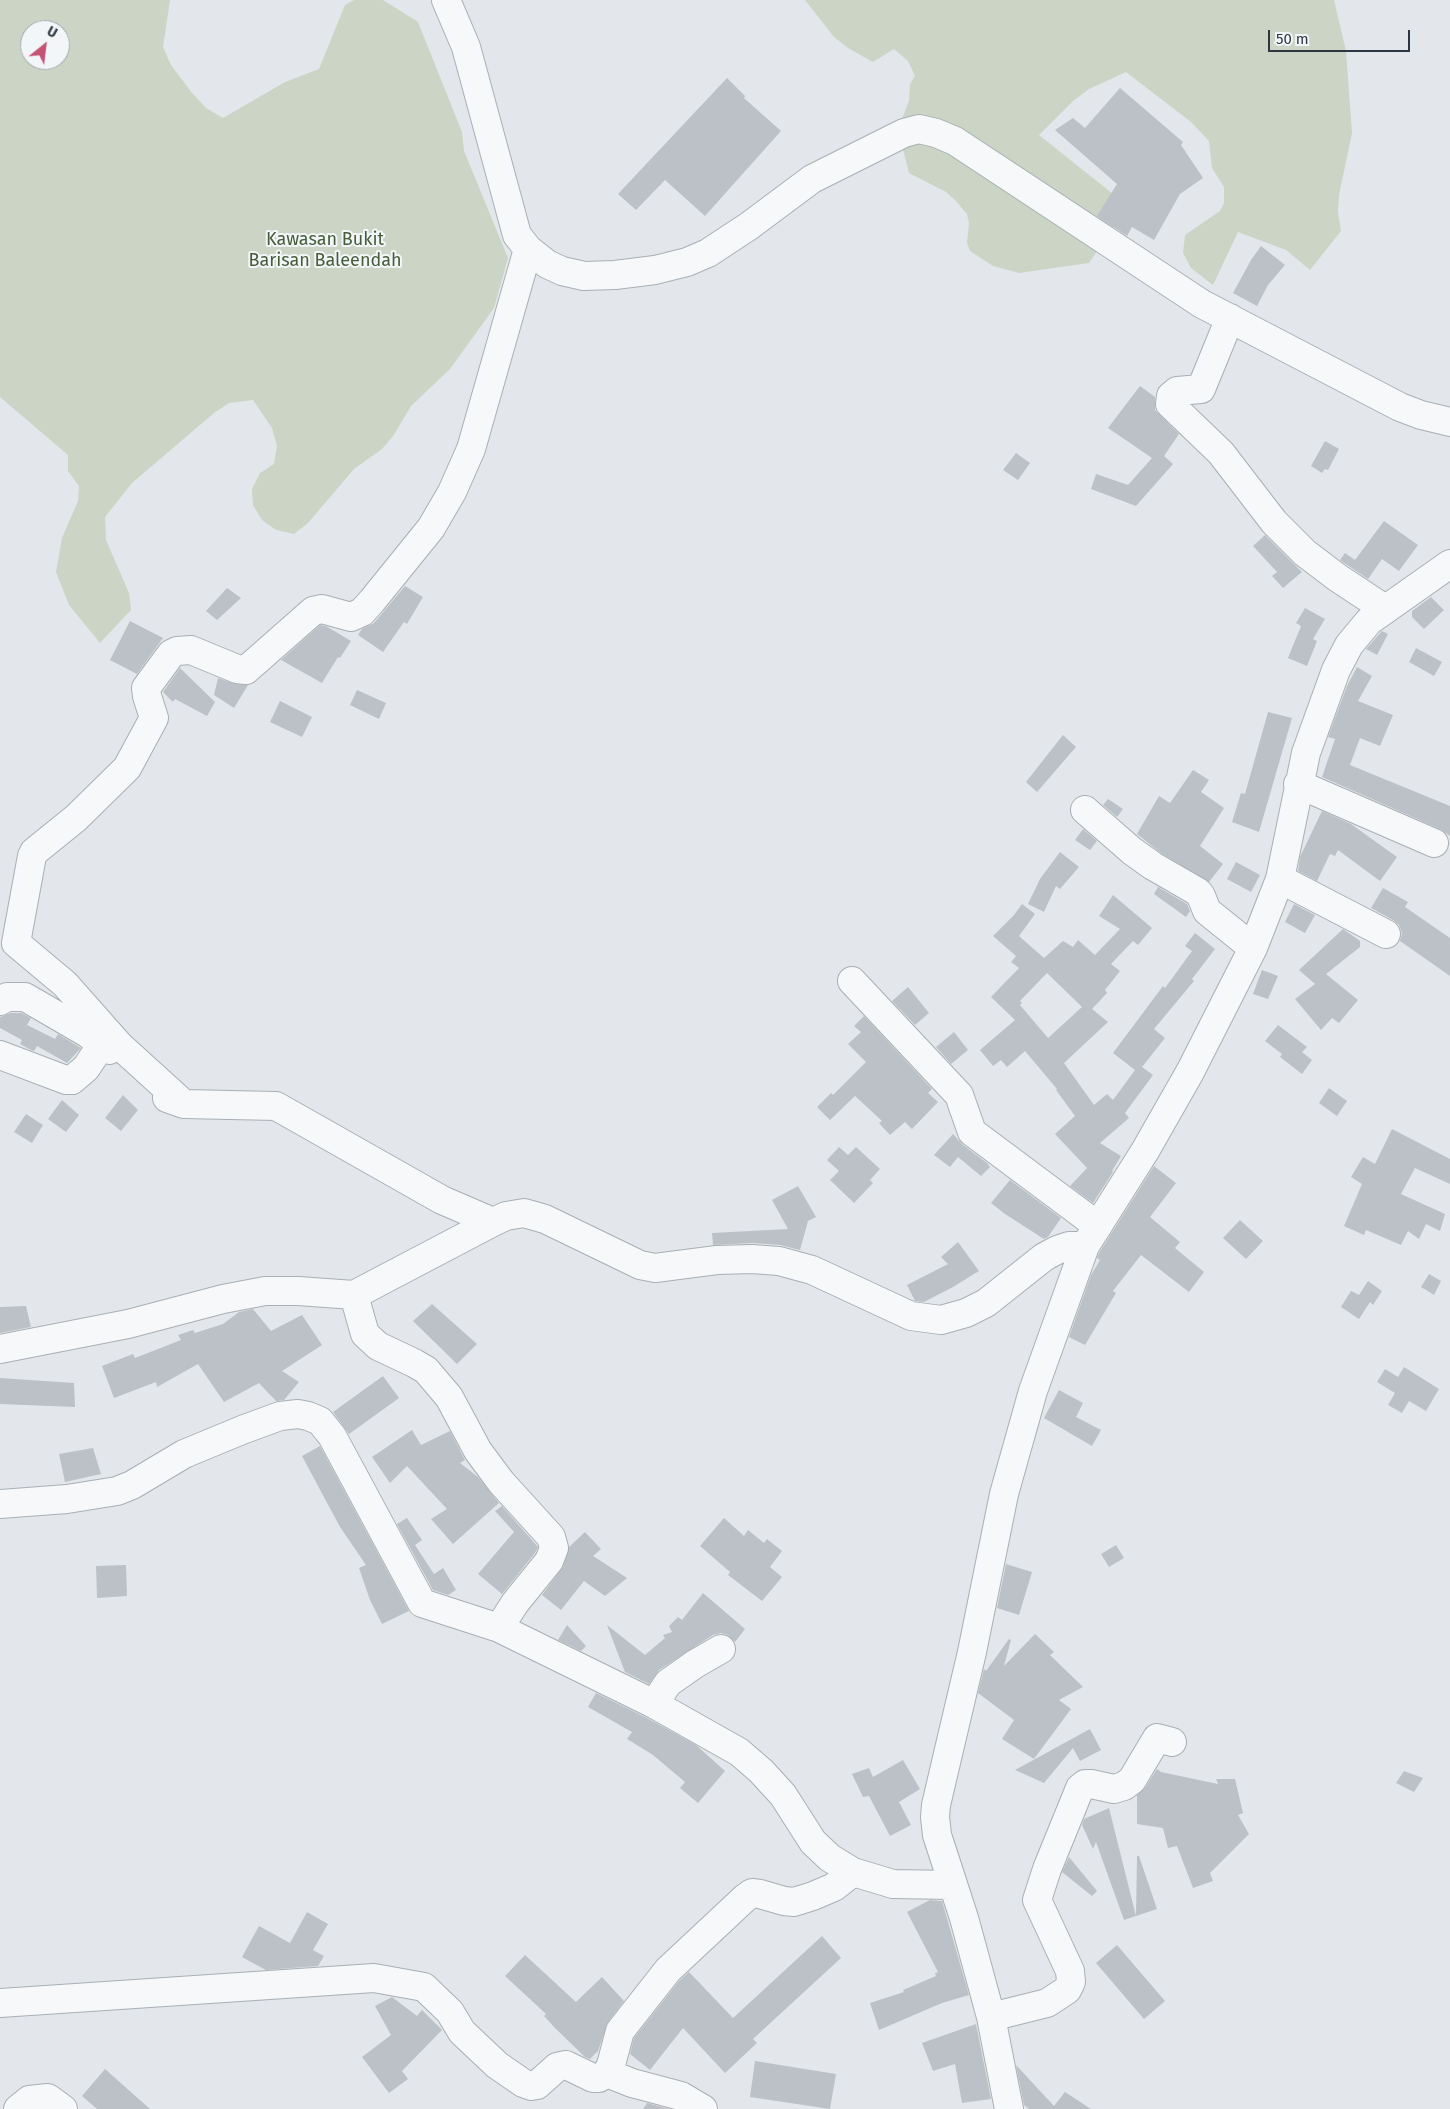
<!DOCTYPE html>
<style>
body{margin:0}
#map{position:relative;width:1450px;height:2109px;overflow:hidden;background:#e3e7eb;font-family:"Fira Sans",sans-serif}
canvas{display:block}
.north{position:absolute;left:20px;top:20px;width:50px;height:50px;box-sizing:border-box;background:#f3f6f8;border:1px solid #a3aaaf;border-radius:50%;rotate:29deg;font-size:14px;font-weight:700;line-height:20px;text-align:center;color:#2c3742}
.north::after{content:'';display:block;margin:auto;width:18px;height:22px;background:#c65276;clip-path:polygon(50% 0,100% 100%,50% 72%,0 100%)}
.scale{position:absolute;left:1268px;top:30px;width:142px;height:22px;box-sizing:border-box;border:2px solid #2c3742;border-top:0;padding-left:6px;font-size:15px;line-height:18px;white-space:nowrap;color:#2c3742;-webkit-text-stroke:4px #f3f6f8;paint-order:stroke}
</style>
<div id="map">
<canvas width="1450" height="2109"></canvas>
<div class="north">U</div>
<div class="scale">50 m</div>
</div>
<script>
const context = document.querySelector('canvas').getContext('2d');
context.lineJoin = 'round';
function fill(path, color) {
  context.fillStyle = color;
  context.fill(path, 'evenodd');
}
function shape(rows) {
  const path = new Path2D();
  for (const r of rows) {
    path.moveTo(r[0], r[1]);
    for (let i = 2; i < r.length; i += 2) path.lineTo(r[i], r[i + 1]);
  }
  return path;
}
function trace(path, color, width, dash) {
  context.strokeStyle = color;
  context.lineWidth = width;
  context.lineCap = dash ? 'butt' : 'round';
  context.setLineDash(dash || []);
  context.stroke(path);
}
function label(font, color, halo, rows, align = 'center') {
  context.font = font + ' "Fira Sans",sans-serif';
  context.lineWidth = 4;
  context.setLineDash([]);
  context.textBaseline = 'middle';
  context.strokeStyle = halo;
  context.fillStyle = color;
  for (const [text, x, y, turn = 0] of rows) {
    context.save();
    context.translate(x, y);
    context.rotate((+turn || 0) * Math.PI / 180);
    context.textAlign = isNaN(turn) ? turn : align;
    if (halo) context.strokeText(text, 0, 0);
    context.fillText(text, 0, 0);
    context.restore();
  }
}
const green = shape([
 [0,0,170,0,163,47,171,65,192,93,206,108,223,118,285,82,319,69,345,5,354,0,383,0,418,22,462,132,464,151,508,258,494,308,450,369,411,406,393,436,382,449,354,469,308,523,294,534,276,530,262,520,253,505,252,489,260,473,274,464,277,446,272,428,253,400,229,403,214,413,132,483,105,517,106,540,129,593,131,610,100,643,69,605,56,572,62,538,78,501,79,486,68,471,68,455,0,397],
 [30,30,60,30,60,60,30,60],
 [805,0,1334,0,1346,51,1352,133,1339,195,1338,212,1341,231,1310,270,1286,250,1238,232,1213,285,1191,268,1183,253,1185,235,1220,211,1224,203,1224,187,1212,168,1209,141,1191,122,1126,72,1089,89,1073,101,1039,135,1128,206,1089,263,1019,273,993,266,970,251,967,243,969,223,967,214,955,200,946,192,909,173,898,129,909,101,910,84,915,76,908,61,894,49,873,62,848,48,834,37]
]);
const building = shape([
 [727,78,745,96,744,98,781,131,705,216,665,180,636,210,618,194],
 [1120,88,1183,142,1181,145,1203,178,1180,194,1154,240,1132,227,1127,236,1097,216,1117,184,1055,130,1073,118,1085,128],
 [1261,246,1285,265,1268,285,1257,306,1233,293,1251,260],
 [1140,386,1155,397,1155,410,1179,434,1164,456,1173,464,1136,506,1091,489,1096,474,1128,485,1152,458,1108,428],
 [1325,441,1339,449,1328,470,1325,469,1322,473,1311,466],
 [1016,453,1030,463,1018,480,1003,470],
 [1384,521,1418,545,1399,571,1382,559,1368,579,1340,560,1345,553,1355,560],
 [1265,535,1302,572,1283,588,1272,576,1277,572,1253,546],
 [405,586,423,597,407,624,404,622,383,652,358,635,362,629,374,623],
 [227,588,241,598,217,620,206,611],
 [1431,597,1444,610,1424,629,1412,617,1412,611],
 [1305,608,1325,619,1313,639,1317,641,1307,666,1288,658,1301,626,1296,623],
 [130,621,163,638,137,674,110,660],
 [320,625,326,626,351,641,340,658,338,657,322,683,281,660],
 [1382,631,1388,634,1377,655,1366,649],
 [1416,648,1442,662,1434,676,1409,662],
 [1357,667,1372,676,1358,701,1393,715,1380,746,1360,738,1350,765,1450,806,1450,836,1440,829,1322,777,1335,739,1328,737,1347,686],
 [180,668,215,702,207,716,175,699,173,702,163,692],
 [218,678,235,684,248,685,234,708,214,695],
 [357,690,386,703,379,719,350,705],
 [280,701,312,717,302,737,270,722],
 [1268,712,1292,718,1259,832,1232,822,1241,793,1245,794],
 [1063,735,1076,747,1037,792,1026,782],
 [1193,770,1209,780,1201,792,1224,808,1200,846,1223,864,1209,882,1161,853,1137,834,1159,796,1170,803],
 [1108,799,1123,809,1117,817,1103,805],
 [1322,811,1351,824,1397,857,1380,881,1338,850,1335,856,1330,854,1317,881,1298,871,1300,857],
 [1083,829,1097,841,1090,850,1075,840],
 [1060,852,1079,867,1060,889,1056,886,1044,912,1028,904,1040,879],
 [1236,862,1260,875,1251,892,1227,879],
 [1158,887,1187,904,1190,911,1186,917,1154,894],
 [1383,888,1408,902,1405,907,1450,938,1450,976,1400,941,1402,933,1399,925,1393,920,1371,908],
 [1113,895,1152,928,1138,945,1133,941,1111,964,1120,971,1105,990,1107,993,1092,1009,1108,1022,1064,1063,1094,1105,1107,1094,1113,1100,1135,1070,1113,1053,1163,986,1165,988,1192,951,1185,946,1195,933,1215,949,1192,979,1194,981,1154,1029,1165,1038,1142,1067,1153,1075,1125,1113,1129,1118,1100,1143,1121,1156,1112,1171,1113,1172,1093,1203,1070,1186,1087,1168,1055,1134,1075,1116,1056,1090,1057,1089,1025,1051,1007,1067,1001,1060,993,1066,980,1050,1015,1020,991,997,1019,968,1011,962,1016,956,993,936,1014,915,1022,904,1035,914,1019,936,1044,958,1063,941,1073,947,1078,940,1095,955,1120,929,1099,916],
 [1047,973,1082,1007,1048,1038,1020,1005,1022,1003,1020,1001],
 [1294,904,1315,915,1305,933,1285,922],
 [1343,929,1360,941,1360,947,1326,974,1358,1000,1339,1023,1332,1018,1321,1030,1295,999,1315,984,1299,970],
 [1262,970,1278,976,1268,999,1253,994],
 [908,987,929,1013,915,1025,892,1001],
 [11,1013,21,1013,31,1018,27,1025,55,1039,58,1034,81,1048,67,1063,37,1046,34,1051,31,1050,20,1044,22,1040,0,1028,0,1017],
 [864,1016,932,1089,928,1093,938,1102,912,1129,905,1122,890,1135,879,1123,882,1121,855,1096,830,1120,817,1107,831,1093,833,1095,866,1062,848,1044,861,1032,854,1026],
 [1278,1025,1307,1047,1302,1052,1312,1060,1302,1074,1280,1057,1282,1054,1265,1041],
 [954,1032,968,1050,951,1064,936,1047],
 [1329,1088,1347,1101,1337,1116,1319,1103],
 [123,1095,138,1110,121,1131,105,1118],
 [62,1100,79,1115,66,1132,48,1119],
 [26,1114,43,1125,32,1143,14,1132],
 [1392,1129,1450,1159,1450,1184,1415,1168,1401,1194,1445,1214,1440,1231,1426,1224,1419,1239,1408,1231,1401,1245,1366,1230,1364,1235,1344,1226,1362,1184,1351,1177,1363,1157,1375,1164],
 [953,1134,963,1145,987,1163,990,1167,981,1176,958,1157,950,1167,934,1155],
 [839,1147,848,1155,856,1147,880,1169,870,1180,873,1183,854,1203,830,1180,839,1171,827,1160],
 [1154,1166,1176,1183,1150,1217,1180,1242,1175,1248,1204,1272,1189,1292,1141,1255,1113,1291,1116,1293,1085,1345,1069,1337,1091,1275,1100,1260,1097,1258,1099,1253],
 [1010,1180,1061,1218,1048,1237,1044,1239,1005,1214,991,1203],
 [798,1186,816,1217,808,1221,800,1250,780,1245,753,1243,713,1245,712,1233,788,1229,772,1200],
 [1240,1220,1263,1241,1246,1259,1223,1238],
 [958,1242,979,1271,953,1287,924,1302,915,1301,907,1285,948,1264,941,1257],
 [1429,1274,1441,1281,1434,1295,1421,1287],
 [1368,1281,1382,1291,1373,1305,1370,1302,1359,1319,1341,1307,1351,1291,1359,1295],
 [432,1304,477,1344,457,1364,413,1321],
 [26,1306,31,1327,0,1333,0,1307],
 [253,1309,271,1331,302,1315,322,1345,282,1371,299,1382,284,1400,276,1401,259,1383,224,1402,198,1364,157,1387,156,1382,114,1398,102,1366,133,1354,135,1358,181,1340,178,1335,193,1330,195,1333,223,1324,239,1312],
 [1404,1367,1439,1389,1426,1411,1409,1401,1402,1413,1388,1405,1395,1393,1377,1382,1385,1369,1398,1377],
 [383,1376,399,1398,349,1434,333,1412],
 [0,1378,74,1383,75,1407,0,1404],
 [1059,1390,1083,1403,1076,1417,1101,1430,1092,1446,1044,1418],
 [412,1430,421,1445,450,1431,465,1460,460,1463,478,1477,499,1503,453,1544,431,1519,447,1509,407,1466,390,1483,372,1457],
 [320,1446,409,1611,382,1624,370,1600,359,1568,366,1565,340,1527,302,1456],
 [93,1448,101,1474,65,1482,59,1454],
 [502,1506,538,1547,535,1553,502,1594,478,1574,514,1532,495,1511],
 [407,1518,422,1540,415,1545,434,1574,443,1568,456,1590,448,1595,433,1590,397,1524],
 [724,1518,744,1536,748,1530,764,1543,767,1539,782,1551,770,1567,782,1577,762,1601,728,1575,730,1572,700,1546],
 [585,1532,601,1549,593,1556,627,1578,605,1596,584,1581,561,1610,542,1595,563,1567,569,1547],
 [1116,1545,1124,1558,1109,1567,1101,1554],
 [1006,1564,1032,1572,1019,1615,997,1608],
 [126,1565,127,1596,97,1598,96,1566],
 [703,1593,745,1629,735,1642,728,1635,721,1633,713,1635,659,1670,649,1684,625,1672,607,1625,645,1655,665,1638,663,1635,672,1632,669,1626,678,1617,682,1620],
 [567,1625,586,1646,581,1651,558,1640],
 [1035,1634,1054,1652,1050,1655,1083,1687,1059,1700,1071,1709,1034,1759,1002,1739,1014,1720,978,1693,984,1669,986,1671,1009,1639,1011,1640,1004,1666],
 [596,1693,647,1718,696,1745,725,1771,698,1803,680,1788,685,1782,653,1755,627,1739,632,1732,588,1707],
 [1090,1729,1101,1750,1080,1761,1073,1748,1044,1783,1015,1770],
 [903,1760,920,1789,899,1802,911,1825,890,1836,869,1796,863,1797,852,1774,869,1768,873,1777],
 [1157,1769,1161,1772,1218,1784,1216,1779,1235,1779,1243,1813,1238,1815,1249,1834,1210,1873,1213,1881,1193,1888,1177,1846,1168,1848,1163,1828,1137,1824,1137,1795,1145,1788],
 [1404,1771,1423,1778,1414,1792,1396,1783],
 [1109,1808,1136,1916,1124,1920,1096,1842,1093,1849,1082,1825,1084,1819],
 [1137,1856,1139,1856,1157,1909,1136,1916],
 [1069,1857,1097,1891,1092,1896,1062,1872],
 [930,1900,942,1901,969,1995,942,2003,879,2030,870,2003,904,1992,903,1990,936,1976,935,1973,938,1972,907,1912],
 [307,1912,328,1924,313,1950,324,1956,318,1966,266,1970,242,1957,259,1926,290,1943],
 [822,1936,841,1958,753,2039,757,2043,725,2073,683,2028,650,2070,630,2054,634,2038,679,1981,689,1972,733,2018],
 [1117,1945,1165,2001,1144,2019,1096,1963],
 [525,1955,576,2002,602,1977,624,2001,608,2022,598,2051,590,2059,585,2057,555,2028,544,2016,546,2014,505,1976],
 [392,1997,417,2016,422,2010,442,2030,402,2071,408,2079,389,2093,362,2057,391,2035,375,2006],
 [976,2024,991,2099,962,2103,955,2064,933,2071,922,2043],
 [755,2061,836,2074,830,2109,750,2097],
 [1016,2065,1054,2106,1065,2092,1091,2109,1029,2109,1024,2105],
 [105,2069,150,2109,97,2109,82,2096],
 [647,2103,669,2109,643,2109]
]);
const minor = shape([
 [446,0,466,47,517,235,528,249,547,264,562,271,584,276,615,275,655,270,687,262,708,253,749,226,812,179,904,133,919,129,936,133,955,141,1202,304,1400,407,1421,415,1450,422],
 [1230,318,1201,389,1177,391,1171,396,1170,404,1221,453,1274,522,1305,553,1338,578,1385,609],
 [1298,784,1434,843],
 [1085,810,1132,851,1153,866,1198,892,1201,896,1207,911,1253,948],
 [1280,879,1386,934],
 [852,981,959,1095,972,1132,1098,1226],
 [0,1001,7,997,25,997,87,1033,109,1050],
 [0,1055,66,1080,72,1080,86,1068,102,1044],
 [167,1098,184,1104,276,1106,442,1200,493,1222],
 [184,1104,119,1045,65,984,16,943,32,856,34,852,76,818,127,768,154,718,147,696,146,688,171,654,177,651,191,650,237,669,246,670,313,611,322,609,351,617,362,612,372,601,431,528,452,492,471,449,528,249],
 [354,1295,365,1334,378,1346,414,1363,426,1370,449,1397,478,1451,501,1482,551,1537,554,1548,549,1561,515,1603,499,1628],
 [0,1349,128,1324,223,1299,265,1291,298,1291,354,1295,493,1222,506,1216,524,1213,545,1219,640,1265,655,1268,717,1260,752,1259,779,1261,812,1270,911,1316,941,1320,966,1313,986,1303,1044,1257,1057,1250,1069,1246,1085,1246],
 [0,1504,67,1499,117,1491,132,1485,184,1454,242,1430,280,1416,298,1414,308,1416,320,1421,332,1436,422,1603,499,1628,654,1704,739,1752,761,1771,783,1795,813,1842,830,1858,853,1872,893,1884,953,1885],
 [654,1704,668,1683,695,1664,721,1649],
 [0,2003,374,1978,424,1987,450,2012,462,2032,497,2065,523,2083,531,2086,537,2085,557,2067,566,2065,593,2078,599,2078,607,2073,632,2083,681,2096,703,2109],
 [991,2017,1047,2003,1067,1990,1071,1982,1070,1971,1037,1900,1047,1869,1080,1788,1085,1784,1091,1784,1114,1789,1124,1786,1132,1780,1157,1738,1172,1742],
 [607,2073,611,2065,620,2031,668,1970,745,1898,752,1893,760,1894,784,1901,794,1902,813,1896,834,1887,853,1872],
 [18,2109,29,2100,48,2098,63,2109],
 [1009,2109,991,2017,964,1918,937,1835,935,1817,936,1805,972,1652,1004,1494,1033,1391,1085,1246,1145,1151,1190,1072,1253,948,1280,879,1306,753,1336,670,1349,645,1369,621,1450,564]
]);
const parkNames = [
 ["Kawasan Bukit",325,240],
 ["Barisan Baleendah",325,261]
];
fill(green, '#cbd4c5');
fill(building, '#bbc1c7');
trace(minor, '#a8afb5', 30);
trace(minor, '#f6f8f9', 28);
label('18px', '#465d3a', '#f3f6f8', parkNames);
</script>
